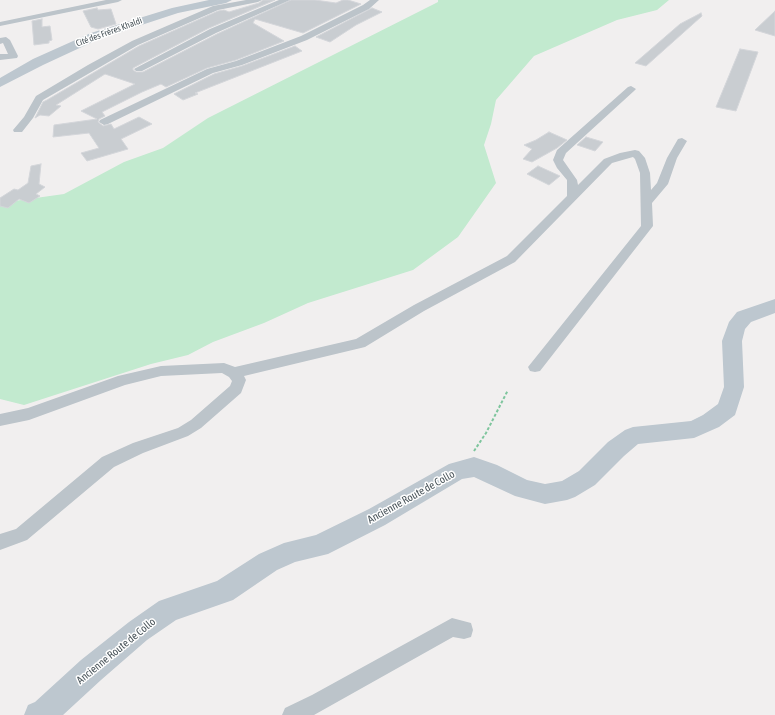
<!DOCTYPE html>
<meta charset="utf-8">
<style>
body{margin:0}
canvas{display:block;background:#f1efef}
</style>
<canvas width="775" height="715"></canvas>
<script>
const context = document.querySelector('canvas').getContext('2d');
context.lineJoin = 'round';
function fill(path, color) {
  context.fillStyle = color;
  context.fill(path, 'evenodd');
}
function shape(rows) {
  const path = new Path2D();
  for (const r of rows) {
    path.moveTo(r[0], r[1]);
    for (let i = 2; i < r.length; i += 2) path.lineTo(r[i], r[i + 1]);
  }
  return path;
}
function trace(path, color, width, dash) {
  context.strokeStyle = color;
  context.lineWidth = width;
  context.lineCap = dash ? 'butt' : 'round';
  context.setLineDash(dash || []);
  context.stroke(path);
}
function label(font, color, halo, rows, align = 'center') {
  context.font = font + ' "Asap Condensed",sans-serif';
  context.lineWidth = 3;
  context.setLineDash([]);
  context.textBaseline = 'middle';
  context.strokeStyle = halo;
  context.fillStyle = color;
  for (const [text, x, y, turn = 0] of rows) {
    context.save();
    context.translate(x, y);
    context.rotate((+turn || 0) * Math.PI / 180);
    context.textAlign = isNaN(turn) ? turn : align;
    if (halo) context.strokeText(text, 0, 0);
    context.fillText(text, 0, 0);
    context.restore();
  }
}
const green = shape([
 [438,0,669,0,657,10,617,20,534,56,496,100,491,124,484,145,496,183,458,237,413,270,308,303,264,323,213,342,188,355,151,364,24,405,0,399,0,203,64,194,124,162,163,148,208,118,438,2]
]);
const building = shape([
 [263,0,275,0,209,28,133,68,133,70,136,72,143,72,217,34,291,0,315,0,336,3,343,0,348,0,361,4,303,33,255,19,253,23,284,41,236,60,207,68,166,87,161,84,142,92,102,112,105,116,99,119,98,122,103,126,111,124,114,129,139,117,152,124,121,139,128,149,87,161,81,153,99,148,89,133,53,137,54,125,97,119,81,111,135,84,105,74,56,105,61,106,49,116,40,115,35,118,43,102,47,100,139,46,218,11,224,10,229,12,259,3,263,0],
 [97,8,98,10,111,9,116,24,98,29,91,27,83,11,97,8],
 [372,8,382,12,356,25,330,42,316,37,372,8],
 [775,11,775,36,755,30,775,11],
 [701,13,702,16,646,66,635,63,680,24,701,13],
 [42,19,42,27,50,26,52,40,49,41,49,43,34,45,32,21,42,19],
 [295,46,302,51,195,93,198,94,183,100,174,94,214,74,242,66,295,46],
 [740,49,758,52,736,111,716,107,740,49],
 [549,132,567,140,557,148,532,162,523,159,532,149,524,145,536,140,549,132],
 [586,137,603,142,595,151,577,145,586,137],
 [41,164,39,184,45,187,36,194,40,196,29,203,19,199,8,208,0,206,0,198,14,189,18,190,28,183,31,166,41,164],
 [538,166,560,176,549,185,527,174,538,166]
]);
const path = shape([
 [474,451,486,433,508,390]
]);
const minor = shape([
 [106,0,122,0,118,2,0,26,0,22,106,0],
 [246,0,262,0,258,2,218,10,138,45,43,100,33,118,22,132,14,132,13,130,24,117,36,96,88,65,132,41,213,6,246,0],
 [279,0,290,0,216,33,142,71,136,71,134,69,210,29,279,0],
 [370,0,379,0,369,9,307,40,242,65,213,73,108,124,104,125,99,122,100,120,207,69,236,61,301,36,363,5,370,0],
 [6,37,10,40,18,56,17,58,0,60,0,54,8,54,3,43,0,44,0,38,6,37],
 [631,86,636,89,634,91,566,153,563,160,577,180,578,185,604,159,620,153,635,150,639,151,645,158,650,173,651,190,657,183,667,158,678,139,682,138,687,141,677,158,668,184,652,203,653,226,540,371,535,372,530,371,528,367,641,226,640,173,635,159,633,157,612,163,515,262,424,311,365,347,244,376,246,380,241,393,201,428,188,436,143,453,114,467,27,540,0,550,0,534,16,529,102,457,133,443,178,428,191,420,230,386,232,381,229,377,222,373,161,376,125,385,29,420,0,426,0,414,28,408,118,376,161,366,224,363,235,367,356,339,414,305,507,256,567,196,567,180,557,168,553,160,557,150,628,87,631,86],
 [452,618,471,623,473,630,471,637,464,639,453,637,314,715,282,715,285,708,312,695,452,618]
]);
const secondary = shape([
 [209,0,232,0,226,3,178,13,99,39,43,65,0,87,0,78,33,59,91,33,172,8,209,0],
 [775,299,775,313,751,322,745,329,742,341,744,387,735,415,719,427,694,438,638,444,624,456,595,485,575,497,567,500,545,504,515,496,474,477,462,479,385,525,328,554,295,562,277,570,233,600,176,620,147,640,101,680,63,715,24,715,28,705,35,702,81,660,129,622,159,601,217,581,259,554,284,543,316,535,369,509,449,464,474,457,497,465,527,480,545,484,562,481,579,471,608,442,625,430,633,427,691,421,703,415,718,404,724,387,722,341,729,322,737,312,775,299]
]);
const farStreetnames = [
 ["Cité des Frères Khaldi",109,32,-20]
];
const streetNames = [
 ["Ancienne Route de Collo",411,497,-29],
 ["Ancienne Route de Collo",116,651,-39]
];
fill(green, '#c2eacf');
fill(building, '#c9cdd1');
trace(building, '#d4d6da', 1);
trace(path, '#7ec59d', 2, [3, 2]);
fill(minor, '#bcc4ca');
fill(secondary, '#bdc7cf');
label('9px', '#49545a', '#fff', farStreetnames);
label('11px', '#49545a', '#fff', streetNames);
</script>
